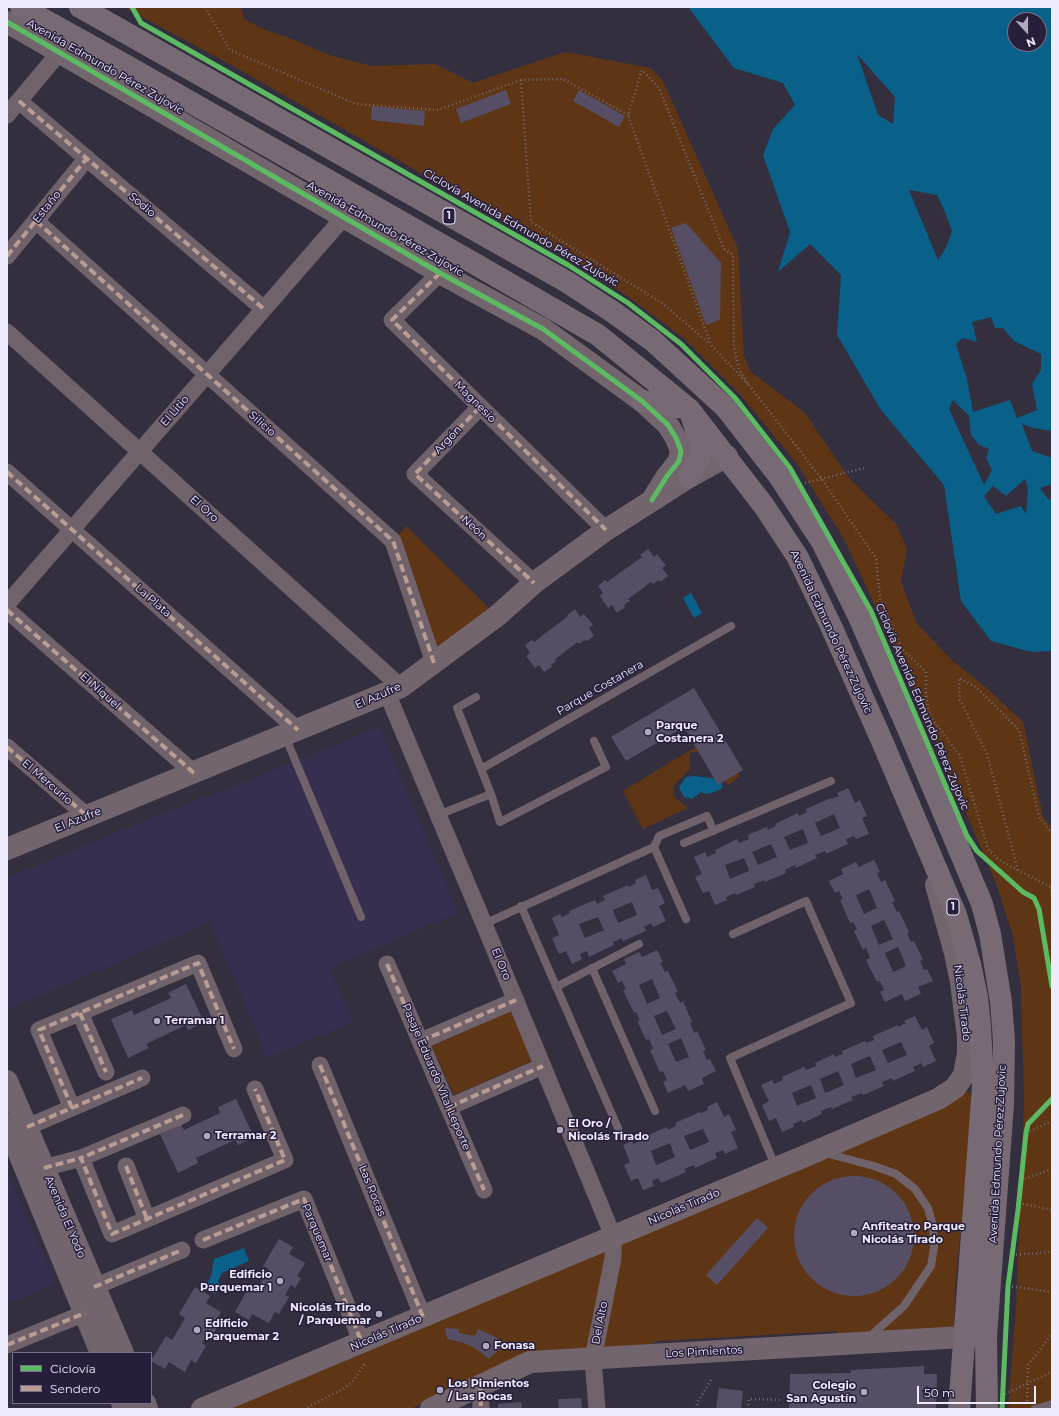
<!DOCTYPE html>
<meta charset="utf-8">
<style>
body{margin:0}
#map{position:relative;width:1059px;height:1416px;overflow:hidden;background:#342f3f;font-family:Montserrat,sans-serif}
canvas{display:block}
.frame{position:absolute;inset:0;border:8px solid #efebff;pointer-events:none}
.legend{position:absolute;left:12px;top:1352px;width:140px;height:52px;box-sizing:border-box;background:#271e3b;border:1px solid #777089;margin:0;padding:5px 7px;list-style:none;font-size:12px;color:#efebff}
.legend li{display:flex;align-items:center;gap:8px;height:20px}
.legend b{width:20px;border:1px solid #777089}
.north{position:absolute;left:1007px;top:12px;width:40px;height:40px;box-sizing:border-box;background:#271e3b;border:1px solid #777089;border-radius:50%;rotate:159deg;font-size:11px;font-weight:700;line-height:16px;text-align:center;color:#efebff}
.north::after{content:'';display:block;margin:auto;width:14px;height:18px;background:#aea9bc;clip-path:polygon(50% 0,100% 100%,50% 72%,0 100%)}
.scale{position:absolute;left:917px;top:1386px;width:119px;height:18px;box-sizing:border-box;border:2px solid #efebff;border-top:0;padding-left:5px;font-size:12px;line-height:14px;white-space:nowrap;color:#efebff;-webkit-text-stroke:3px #271e3b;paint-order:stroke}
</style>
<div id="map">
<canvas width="1059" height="1416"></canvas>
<div class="frame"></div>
<ul class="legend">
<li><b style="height:5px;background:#5cba63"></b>Ciclovía</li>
<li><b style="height:5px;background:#b99d93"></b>Sendero</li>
</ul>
<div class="north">N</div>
<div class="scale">50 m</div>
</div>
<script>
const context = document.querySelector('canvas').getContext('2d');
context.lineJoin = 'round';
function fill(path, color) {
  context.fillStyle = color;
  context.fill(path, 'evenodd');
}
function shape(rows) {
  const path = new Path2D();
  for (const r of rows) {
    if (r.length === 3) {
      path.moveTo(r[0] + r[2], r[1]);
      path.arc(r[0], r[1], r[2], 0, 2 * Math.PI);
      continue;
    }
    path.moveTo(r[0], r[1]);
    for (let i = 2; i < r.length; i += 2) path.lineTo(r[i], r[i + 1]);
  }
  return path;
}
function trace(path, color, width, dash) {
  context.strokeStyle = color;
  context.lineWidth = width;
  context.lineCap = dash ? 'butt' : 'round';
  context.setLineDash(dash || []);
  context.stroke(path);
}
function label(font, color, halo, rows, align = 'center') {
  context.font = font + ' Montserrat,sans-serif';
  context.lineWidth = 3;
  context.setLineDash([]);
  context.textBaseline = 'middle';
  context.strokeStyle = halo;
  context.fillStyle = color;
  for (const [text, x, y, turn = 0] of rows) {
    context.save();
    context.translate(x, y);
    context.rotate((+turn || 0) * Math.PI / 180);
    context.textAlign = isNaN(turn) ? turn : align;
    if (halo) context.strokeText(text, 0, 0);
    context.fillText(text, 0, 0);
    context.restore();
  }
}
const built = shape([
 [380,727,458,912,329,969,354,1021,267,1058,233,975,210,922,7,1010,7,878,164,813,255,778],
 [7,1170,56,1284,7,1303]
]);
const green = shape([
 [124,7,241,7,244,19,263,29,292,39,329,55,372,66,435,64,473,83,565,52,651,68,663,81,738,249,744,356,750,371,805,413,849,478,896,524,907,549,901,582,917,624,953,661,988,689,1023,722,1043,817,1052,828,1052,1409,1008,1409,1016,1309,1024,1102,1021,986,1013,936,996,883,903,666,845,541,798,465,739,393,685,339,623,293,573,260,233,66],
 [406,526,497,616,434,663,393,541],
 [712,737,740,776,728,785,710,757,702,751,690,753,690,769,674,785,673,796,688,808,643,829,623,791],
 [511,1011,532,1061,454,1095,432,1046],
 [964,1091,969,1092,971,1097,966,1180,955,1287,954,1327,840,1337,837,1331,657,1341,643,1348,476,1376,411,1409,224,1409]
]);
const water = shape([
 [688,7,1052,7,1052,431,1033,428,1022,424,1032,451,1052,458,1052,484,1040,488,1048,499,1052,500,1052,651,1031,652,991,641,961,601,944,485,881,410,837,335,841,275,810,244,778,272,790,232,763,155,773,129,795,105,783,83,734,68],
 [1015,20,1039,20,1039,44,1015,44],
 [857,54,895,97,893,124,878,115],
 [909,190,937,195,945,212,952,231,946,248,938,260],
 [991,317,995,328,1003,328,1014,341,1041,354,1041,370,1032,384,1037,410,1017,418,1010,400,973,412,967,379,956,344,963,338,977,342,972,322],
 [953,400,969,416,971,435,979,445,989,449,986,458,992,470,984,485,949,409],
 [1025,479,1028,489,1026,514,1021,506,996,514,984,496,993,486,1006,496],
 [691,593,702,613,694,618,683,598],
 [695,776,718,779,723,787,719,790,714,792,706,794,701,792,692,799,684,797,679,787,686,777],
 [244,1248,249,1261,222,1273,218,1281,222,1286,215,1294,205,1289,211,1276,214,1259]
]);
const building = shape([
 [506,90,511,104,461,123,456,109],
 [579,90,625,116,619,127,573,101],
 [372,106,425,111,424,126,371,120],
 [686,223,721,263,720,320,706,325,671,228],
 [648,549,654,557,657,554,666,566,662,568,668,576,660,582,659,580,653,584,651,582,628,599,630,601,624,605,625,607,617,613,612,605,608,608,600,596,603,593,598,586,605,580,607,582,642,557,640,555],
 [575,609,580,617,584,614,593,625,589,628,594,636,587,641,585,640,579,644,578,642,555,659,556,661,551,665,552,667,544,672,539,665,535,668,526,656,530,653,525,645,532,640,534,642,568,616,567,615],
 [694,688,743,770,718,785,684,727,626,761,611,737],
 [848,788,855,803,860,800,867,816,862,818,869,834,856,839,854,836,846,839,848,844,826,854,825,851,815,855,817,858,796,868,795,865,785,870,786,873,765,882,764,880,754,884,755,887,736,895,735,893,726,897,727,900,715,905,709,891,703,893,695,877,702,874,694,857,705,852,707,857,716,853,715,850,737,839,739,843,749,839,748,835,767,827,768,830,776,826,775,824,798,813,799,816,807,812,806,809,831,798,831,799,839,796,837,793],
 [834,814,840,828,821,836,815,823],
 [803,829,808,843,790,850,784,837],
 [771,844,777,857,758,865,752,852],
 [744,858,749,871,730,879,725,865],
 [874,860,880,872,877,873,881,882,885,880,895,901,892,902,897,912,899,911,909,932,907,933,911,942,914,941,923,960,920,961,924,970,927,969,933,981,918,987,921,994,905,1001,902,994,885,1002,880,992,884,990,880,981,877,982,866,960,870,958,866,948,863,950,854,931,857,929,853,922,850,923,840,900,843,899,839,891,835,893,829,881,843,874,841,869,856,862,859,867],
 [869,889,877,908,864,914,856,895],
 [884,920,893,939,879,945,871,926],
 [898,947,906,966,893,972,885,953],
 [646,875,652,890,658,888,665,903,659,906,666,921,653,927,651,923,644,927,646,931,623,941,622,938,613,942,614,945,589,957,587,951,580,954,582,959,572,964,566,951,559,954,552,938,559,935,552,918,560,914,562,917,570,913,569,911,595,900,597,904,605,900,603,896,628,885,629,887,636,883,635,880],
 [632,902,637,915,618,923,613,910],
 [598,917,604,930,585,938,579,924],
 [657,950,663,962,660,963,665,972,668,971,678,992,675,993,680,1003,683,1001,692,1022,690,1023,694,1033,697,1031,706,1050,703,1051,707,1060,710,1059,716,1071,702,1078,704,1084,688,1091,685,1085,668,1093,663,1082,667,1080,663,1071,660,1072,650,1050,653,1048,649,1039,646,1040,637,1021,640,1020,636,1012,634,1013,623,990,626,989,622,981,618,983,612,971,626,964,624,959,639,952,642,957],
 [652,979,660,998,647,1004,639,985],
 [667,1011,676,1029,662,1035,654,1016],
 [681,1038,689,1057,676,1062,668,1044],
 [186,984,204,1022,188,1030,186,1025,146,1044,149,1048,128,1058,111,1019,132,1010,134,1015,171,998,168,993],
 [915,1016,922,1030,927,1027,934,1043,929,1046,936,1061,923,1067,921,1063,913,1067,915,1071,893,1081,892,1078,882,1082,884,1086,863,1095,862,1093,851,1097,853,1100,832,1109,831,1107,821,1111,822,1114,803,1123,802,1120,793,1124,794,1127,782,1132,776,1118,769,1121,762,1105,769,1101,761,1085,772,1080,774,1084,783,1080,782,1077,804,1067,806,1070,816,1066,815,1063,834,1054,835,1057,843,1054,842,1051,865,1041,866,1043,874,1040,873,1036,898,1025,898,1027,906,1023,904,1021],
 [901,1042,907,1055,888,1063,882,1050],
 [870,1056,876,1070,856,1078,851,1064],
 [838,1071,844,1085,825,1093,820,1079],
 [811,1085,816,1098,797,1106,792,1093],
 [236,1099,254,1137,238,1145,235,1140,196,1158,198,1163,178,1173,160,1134,181,1124,184,1130,220,1113,218,1107],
 [717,1102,724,1117,729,1114,736,1130,731,1132,738,1148,725,1154,723,1150,715,1153,717,1158,695,1168,694,1165,684,1169,686,1172,661,1183,658,1178,652,1181,654,1186,643,1190,638,1178,631,1181,624,1165,630,1162,623,1145,632,1141,633,1144,642,1140,641,1138,667,1127,668,1130,676,1126,675,1123,700,1112,701,1113,708,1110,707,1107],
 [703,1129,709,1142,690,1150,684,1136],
 [670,1143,675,1157,656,1165,651,1151],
 [854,1236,60],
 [757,1218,768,1228,717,1285,706,1275],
 [279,1239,293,1247,289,1254,305,1263,297,1276,301,1278,295,1288,291,1285,285,1295,289,1297,279,1314,275,1312,269,1323,252,1314,249,1320,235,1312,249,1287,256,1291,269,1269,263,1266],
 [195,1287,210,1296,206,1303,221,1312,214,1324,218,1326,212,1336,208,1334,202,1343,206,1346,196,1363,191,1360,185,1372,169,1362,165,1369,151,1361,166,1336,172,1340,185,1318,179,1314],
 [445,1328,459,1329,459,1333,475,1336,478,1329,506,1342,489,1359,475,1348,464,1343,447,1339],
 [924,1366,924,1374,937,1374,936,1409,789,1409,790,1374,851,1373,851,1370],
 [719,1388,743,1391,741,1409,716,1409],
 [581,1398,582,1409,559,1409,558,1399],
 [521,1402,522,1409,498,1409,498,1404]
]);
const path = shape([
 [205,7,230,50,356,104,438,110,521,80],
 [628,115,563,79,521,80,531,222,662,303,710,344],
 [748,384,711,345,628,115,642,70,659,88,724,249,733,255,734,347,739,370,748,384,821,478,876,558,880,599,902,649,926,672,926,695,930,716,960,756,988,849,999,860,1050,887,1052,893],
 [805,483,864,468],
 [1018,870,987,754,960,700,959,678,976,687,1019,730,1039,817,1052,833],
 [1026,1133,1052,1121],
 [1021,1180,1052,1169],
 [1019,1203,1052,1210],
 [1012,1255,1052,1252],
 [1008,1286,1052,1292],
 [1005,1394,1052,1372],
 [1027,1401,1028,1365,1052,1334],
 [304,1409,343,1389,353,1381,364,1365,364,1362],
 [696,1409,697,1403,711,1380],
 [748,1409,749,1399,780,1400]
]);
const lane = shape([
 [285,736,361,917],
 [481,769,731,626],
 [491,794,500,822,606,767,594,741],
 [438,815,491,794,457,708,476,697],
 [684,843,831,781],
 [654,847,659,836,707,816,714,831],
 [521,906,618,1128],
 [484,924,654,847,686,919],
 [733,934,806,901,851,1003,730,1058,776,1168],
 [592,968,655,1111],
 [556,987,639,944],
 [825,1153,874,1166,896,1174,915,1189,928,1208,933,1226,934,1247,931,1266,904,1306,868,1338],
 [1035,1409,1052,1404]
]);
const street = shape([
 [19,101,264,309],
 [7,115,59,53],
 [36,221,393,541,434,663],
 [7,256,87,158],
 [440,273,392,320,606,530],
 [7,332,401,687],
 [480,407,415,474,534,583],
 [7,472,298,730],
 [7,604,344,217],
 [7,610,194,773],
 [387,693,484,924,613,1236,613,1258,593,1359,597,1409],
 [7,747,87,816],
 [387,964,484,1190],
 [80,1013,106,1072],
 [421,1041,516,1000],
 [320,1065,423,1317],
 [449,1107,543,1066],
 [72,1108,39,1030,198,963,234,1049],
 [183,1115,81,1158,112,1234,285,1160,255,1089],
 [27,1127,142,1078],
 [126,1166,147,1219],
 [44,1168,81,1158],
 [203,1240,304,1199,362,1343],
 [94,1287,182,1250],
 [7,1345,85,1313],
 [480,1386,481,1409]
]);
const secondary = shape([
 [7,22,440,273,543,329,642,401,668,425,676,438,681,451,679,461,667,476,652,500],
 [7,849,401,687,497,616,534,583,606,530,689,477,727,456],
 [7,1081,123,1353],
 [7,1124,101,1353],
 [122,1403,125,1409],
 [145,1403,147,1409],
 [202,1409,817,1151,938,1099,955,1088,964,1075,968,1053,968,1037,961,982,955,953,936,885],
 [431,1409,530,1362,963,1337,983,1337]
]);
const highway = shape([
 [21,7,120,62,470,261,598,335,689,409,764,506,797,556,831,626,882,741,956,915,970,964,977,997,980,1027,983,1086,959,1409],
 [80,7,567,282,613,312,653,341,726,408,779,476,822,542,859,617,913,740,982,904,990,934,1001,1002,1004,1041,1003,1104,986,1337,987,1409],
 [642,401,689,409,700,441,700,456,689,477]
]);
const quiet = shape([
 [19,101,264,309],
 [36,221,393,541,434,663],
 [7,256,87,158],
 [440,273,392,320,606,530],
 [480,407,415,474,534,583],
 [7,472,298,730],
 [7,610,194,773],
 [7,747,87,816],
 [387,964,484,1190],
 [80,1013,106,1072],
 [421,1041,516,1000],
 [320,1065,423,1317],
 [449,1107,543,1066],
 [72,1108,39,1030,198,963,234,1049],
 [183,1115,81,1158,112,1234,285,1160,255,1089],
 [27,1127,142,1078],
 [126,1166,147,1219],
 [44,1168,81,1158],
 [203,1240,304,1199,362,1343],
 [94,1287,182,1250],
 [7,1345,85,1313],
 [480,1386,481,1409]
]);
const cycleway = shape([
 [132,7,141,23,568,265,628,303,681,344,736,399,790,468,871,611,967,836,977,851,1023,892,1034,898,1039,909,1052,986],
 [7,22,440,273,543,329,642,401,668,425,676,438,681,451,679,461,667,476,652,500],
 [1002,1409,1008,1286,1018,1210,1026,1133,1028,1124,1052,1099]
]);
const markers = [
 [648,732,4,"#aea9bc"],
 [157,1021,4,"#aea9bc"],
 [560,1130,4,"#aea9bc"],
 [207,1136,4,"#aea9bc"],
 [854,1233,4,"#aea9bc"],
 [280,1281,4,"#aea9bc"],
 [379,1314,4,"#aea9bc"],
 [197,1330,4,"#aea9bc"],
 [486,1346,4,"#aea9bc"],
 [440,1390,4,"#aea9bc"],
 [864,1392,4,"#aea9bc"]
];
const shields = [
 [449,216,12],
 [953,907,12]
];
const shieldNames = [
 ["1",449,216],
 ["1",953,907]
];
const streetNames = [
 ["Avenida Edmundo Pérez Zujovic",105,67,30],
 ["Sodio",142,205,40],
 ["Estaño",47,207,-51],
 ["Ciclovía Avenida Edmundo Pérez Zujovic",521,228,30],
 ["Avenida Edmundo Pérez Zujovic",385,229,30],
 ["Magnesio",475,402,45],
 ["El Litio",175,411,-49],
 ["Silicio",262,424,42],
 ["Argón",448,440,-46],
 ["El Oro",204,509,42],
 ["Neón",474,528,43],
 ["La Plata",153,601,41],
 ["Avenida Edmundo Pérez Zujovic",831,632,65],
 ["Parque Costanera",600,688,-30],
 ["El Níquel",100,691,41],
 ["El Azufre",378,696,-24],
 ["Ciclovía Avenida Edmundo Pérez Zujovic",922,707,67],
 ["El Mercurio",47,782,41],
 ["El Azufre",78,820,-22],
 ["El Oro",501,964,67],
 ["Nicolás Tirado",962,1003,83],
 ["Pasaje Eduardo Vital Leporte",436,1077,67],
 ["Avenida Edmundo Pérez Zujovic",998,1154,-87],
 ["Las Rocas",372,1191,68],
 ["Nicolás Tirado",684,1207,-23],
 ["Avenida El Yodo",65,1217,67],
 ["Parquemar",317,1233,67],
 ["Del Alto",600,1323,-79],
 ["Nicolás Tirado",386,1333,-23],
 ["Los Pimientos",704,1352,-3]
];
const poiNames = [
 ["Parque",656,726],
 ["Costanera 2",656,739],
 ["Terramar 1",165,1021],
 ["El Oro /",568,1124],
 ["Nicolás Tirado",568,1137],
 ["Terramar 2",215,1136],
 ["Anfiteatro Parque",862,1227],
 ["Nicolás Tirado",862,1240],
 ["Edificio",272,1275,"right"],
 ["Parquemar 1",272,1288,"right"],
 ["Nicolás Tirado",371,1308,"right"],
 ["/ Parquemar",371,1321,"right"],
 ["Edificio",205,1324],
 ["Parquemar 2",205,1337],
 ["Fonasa",494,1346],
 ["Los Pimientos",448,1384],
 ["/ Las Rocas",448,1397],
 ["Colegio",856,1386,"right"],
 ["San Agustín",856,1399,"right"]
];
fill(built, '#382e50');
fill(green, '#5f3615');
fill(water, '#096088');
fill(building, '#564e65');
trace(path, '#746b73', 2.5, [1, 3]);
trace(lane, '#70626a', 8);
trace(street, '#70626a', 17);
trace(secondary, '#72656d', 22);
trace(highway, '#776a74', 22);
trace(quiet, '#b99d93', 4, [8, 4]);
trace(cycleway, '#5cba63', 5);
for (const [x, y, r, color] of markers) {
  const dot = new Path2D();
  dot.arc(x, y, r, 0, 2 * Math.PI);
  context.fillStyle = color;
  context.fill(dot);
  trace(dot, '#271e3b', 1.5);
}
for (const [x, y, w] of shields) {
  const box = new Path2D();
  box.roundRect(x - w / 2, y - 8, w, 16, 3);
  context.fillStyle = '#271e3b';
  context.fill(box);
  trace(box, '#efebff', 1);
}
label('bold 10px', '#efebff', null, shieldNames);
label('11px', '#efebff', '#271e3b', streetNames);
label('bold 11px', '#efebff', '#271e3b', poiNames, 'left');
</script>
